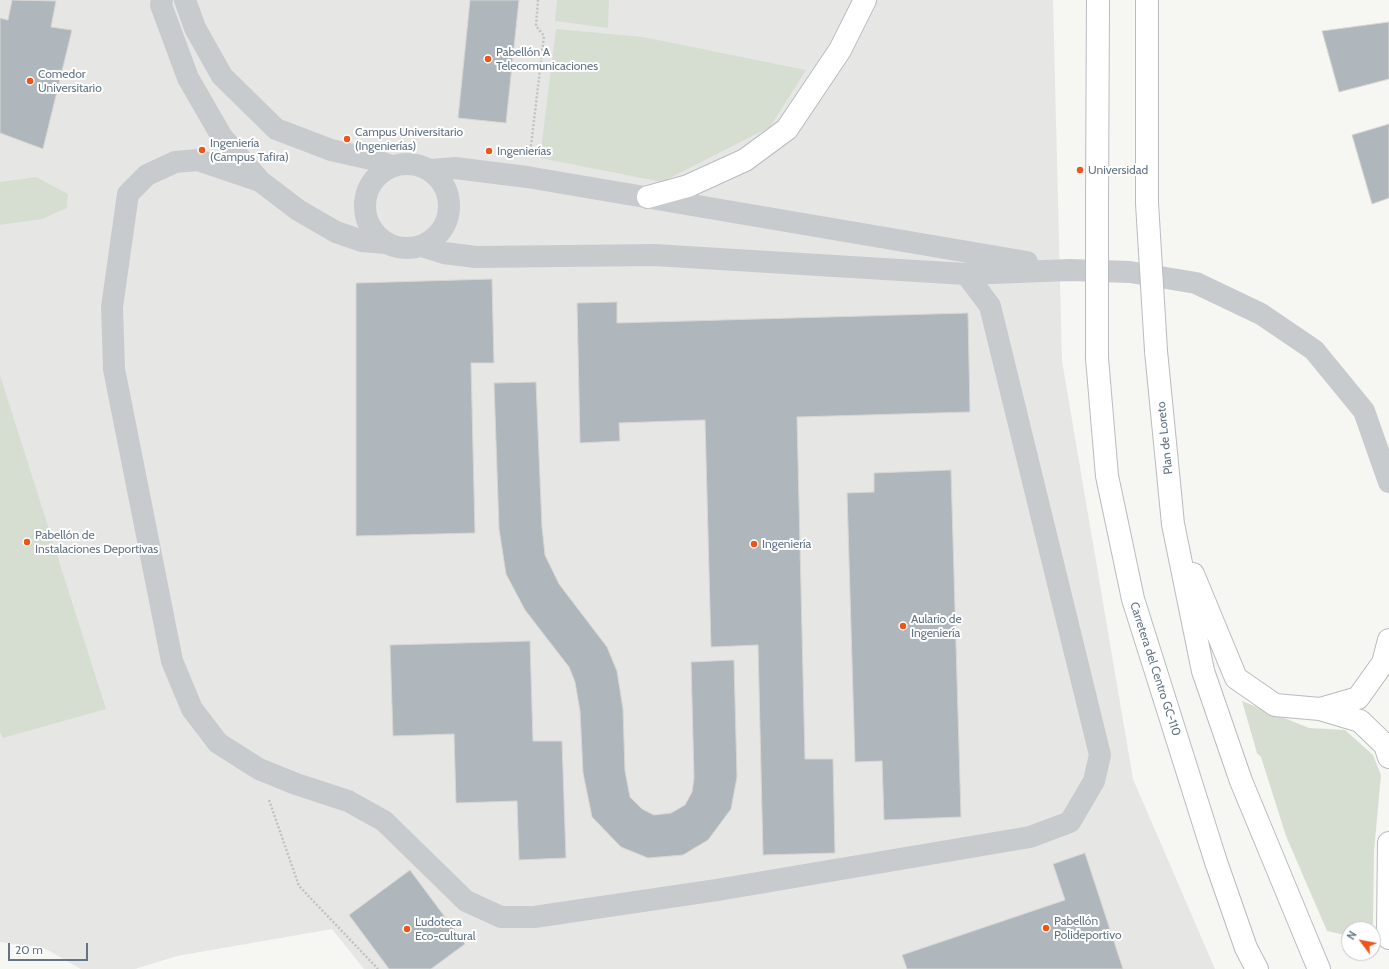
<!DOCTYPE html>
<meta charset="utf-8">
<style>
body{margin:0}
#map{position:relative;width:1389px;height:969px;overflow:hidden;background:#f6f6f2;font-family:Cabin,sans-serif}
canvas{display:block}
.north{position:absolute;left:1341px;top:921px;width:40px;height:40px;box-sizing:border-box;background:#fff;border:1px solid #c1c7ce;border-radius:50%;rotate:302deg;font-size:11px;font-weight:700;line-height:16px;text-align:center;color:#637485}
.north::after{content:'';display:block;margin:auto;width:14px;height:18px;background:#ee5519;clip-path:polygon(50% 0,100% 100%,50% 72%,0 100%)}
.scale{position:absolute;left:8px;top:943px;width:80px;height:18px;box-sizing:border-box;border:2px solid #637485;border-top:0;padding-left:5px;font-size:12px;line-height:14px;white-space:nowrap;color:#637485;-webkit-text-stroke:3px #fff;paint-order:stroke}
</style>
<div id="map">
<canvas width="1389" height="969"></canvas>
<div class="north">N</div>
<div class="scale">20 m</div>
</div>
<script>
const context = document.querySelector('canvas').getContext('2d');
context.lineJoin = 'round';
function fill(path, color) {
  context.fillStyle = color;
  context.fill(path, 'evenodd');
}
function shape(rows) {
  const path = new Path2D();
  for (const r of rows) {
    if (r.length === 3) {
      path.moveTo(r[0] + r[2], r[1]);
      path.arc(r[0], r[1], r[2], 0, 2 * Math.PI);
      continue;
    }
    path.moveTo(r[0], r[1]);
    for (let i = 2; i < r.length; i += 2) path.lineTo(r[i], r[i + 1]);
  }
  return path;
}
function trace(path, color, width, dash) {
  context.strokeStyle = color;
  context.lineWidth = width;
  context.lineCap = dash ? 'butt' : 'round';
  context.setLineDash(dash || []);
  context.stroke(path);
}
function label(font, color, halo, rows, align = 'center') {
  context.font = font + ' Cabin,sans-serif';
  context.lineWidth = 4;
  context.setLineDash([]);
  context.textBaseline = 'middle';
  context.strokeStyle = halo;
  context.fillStyle = color;
  for (const [text, x, y, turn = 0] of rows) {
    context.save();
    context.translate(x, y);
    context.rotate((+turn || 0) * Math.PI / 180);
    context.textAlign = isNaN(turn) ? turn : align;
    if (halo) context.strokeText(text, 0, 0);
    context.fillText(text, 0, 0);
    context.restore();
  }
}
const built = shape([
 [0,0,1053,0,1062,361,1133,779,1215,969,364,969,332,929,177,956,135,969,81,969,44,948,0,942]
]);
const green = shape([
 [557,0,609,0,608,28,555,21],
 [556,29,643,37,806,70,770,127,662,182,540,158],
 [36,177,68,194,67,208,42,219,0,225,0,182],
 [0,375,106,709,3,738,0,732],
 [1242,701,1309,728,1345,730,1373,755,1381,775,1374,851,1373,923,1370,929,1349,929,1349,936,1327,931,1286,836,1261,757,1257,753]
]);
const building = shape([
 [12,0,56,1,51,27,72,30,43,149,0,133,0,18,8,20,12,0],
 [470,0,519,0,506,123,458,118,470,0],
 [1389,22,1389,79,1339,92,1322,31,1389,22],
 [1389,124,1389,198,1372,204,1352,135,1389,124],
 [492,279,494,363,471,363,475,533,356,536,356,283,492,279],
 [617,302,617,323,968,313,970,412,797,417,805,759,833,759,835,853,763,855,758,645,711,647,705,420,619,423,620,441,580,443,577,303,617,302],
 [536,382,542,527,545,555,559,584,607,647,617,671,623,709,625,771,630,797,642,809,654,815,671,813,685,805,692,792,694,778,691,662,734,660,737,777,731,809,708,840,683,855,648,858,621,847,592,817,583,773,580,711,575,682,569,667,525,610,506,574,499,529,494,383,536,382],
 [951,470,961,817,884,820,882,761,855,762,847,493,874,492,874,473,951,470],
 [530,641,533,741,562,741,566,858,519,860,517,801,456,803,454,734,393,736,390,645,530,641],
 [1085,853,1123,969,907,969,902,955,1065,900,1053,864,1085,853],
 [410,870,465,944,431,969,389,969,349,915,410,870]
]);
const path = shape([
 [530,154,544,36,536,26,538,0],
 [269,800,299,886,378,969]
]);
const minor = shape([
 [162,0,161,5,188,78,222,137,260,181,298,210,336,232,362,241,386,243],
 [185,0,195,28,222,76,276,129,331,150,371,159,391,166],
 [407,206,42],
 [430,170,455,168,527,177,1027,262],
 [260,181,198,160,175,162,147,175,128,194,112,307,114,369,172,661,192,709,218,743,259,769,296,784,348,801,384,821,466,901,501,917,534,917,717,890,1030,837,1070,822,1094,781,1100,755,990,306,966,274],
 [422,246,444,253,476,257,654,255,966,274,1070,270,1130,272,1196,283,1261,314,1314,350,1364,411,1389,482]
]);
const major = shape([
 [648,197,688,186,745,160,787,129,840,50,865,0],
 [1097,203,1098,0],
 [1147,203,1147,0],
 [1156,351,1173,524,1203,671,1241,781,1311,950,1319,969],
 [1097,358,1107,476,1133,599,1216,862,1246,948,1257,969],
 [1193,574,1236,678,1275,705,1320,709,1358,698,1383,663,1389,640],
 [1320,709,1360,721,1385,745,1389,757],
 [1389,843,1388,932,1389,938]
]);
const majorBridge = shape([
 [1147,203,1156,351],
 [1097,358,1097,203]
]);
const markers = [
 [488,59,4,"#ee5519"],
 [30,81,4,"#ee5519"],
 [347,139,4,"#ee5519"],
 [202,150,4,"#ee5519"],
 [489,151,4,"#ee5519"],
 [1080,170,4,"#ee5519"],
 [27,542,4,"#ee5519"],
 [754,544,4,"#ee5519"],
 [903,626,4,"#ee5519"],
 [1046,928,4,"#ee5519"],
 [407,929,4,"#ee5519"]
];
const poiNames = [
 ["Pabellón A",496,52],
 ["Telecomunicaciones",496,66],
 ["Comedor",38,74],
 ["Universitario",38,88],
 ["Campus Universitario",355,132],
 ["(Ingenierías)",355,146],
 ["Ingeniería",210,143],
 ["(Campus Tafira)",210,157],
 ["Ingenierías",497,151],
 ["Universidad",1088,170],
 ["Pabellón de",35,535],
 ["Instalaciones Deportivas",35,549],
 ["Ingeniería",762,544],
 ["Aulario de",911,619],
 ["Ingeniería",911,633],
 ["Pabellón",1054,921],
 ["Polideportivo",1054,935],
 ["Ludoteca",415,922],
 ["Eco-cultural",415,936]
];
const streetNames = [
 ["Plan de Loreto",1165,438,-96],
 ["Carretera del Centro GC-110",1155,669,72]
];
fill(built, '#e6e7e5');
fill(green, '#d6ded2');
fill(building, '#b0b7bc');
trace(building, '#d7d7d4', 1);
trace(major, '#b8bcc0', 24);
trace(path, '#c1c2c4', 2.5, [2, 2]);
trace(minor, '#c8cbce', 22);
trace(major, '#fff', 22);
trace(majorBridge, '#b8bcc0', 24, []);
trace(majorBridge, '#fff', 22);
for (const [x, y, r, color] of markers) {
  const dot = new Path2D();
  dot.arc(x, y, r, 0, 2 * Math.PI);
  context.fillStyle = color;
  context.fill(dot);
  trace(dot, '#fff', 1.5);
}
label('12px', '#637485', '#fff', poiNames, 'left');
label('12px', '#637485', '#fff', streetNames);
</script>
